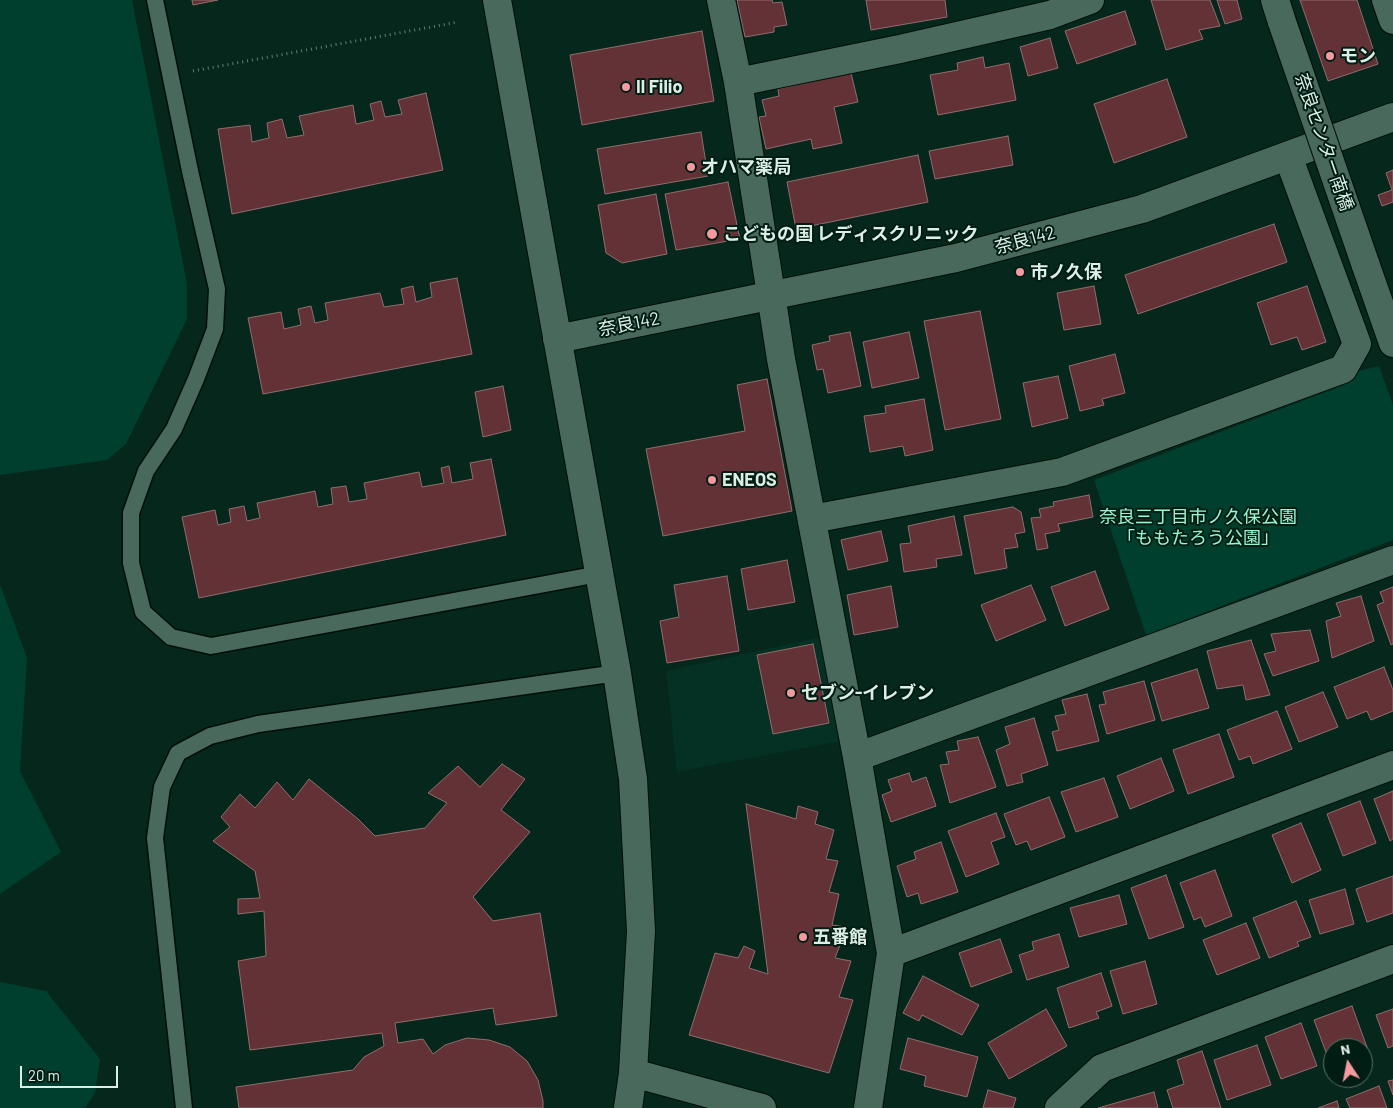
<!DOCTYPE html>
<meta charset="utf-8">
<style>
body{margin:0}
#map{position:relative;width:1393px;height:1108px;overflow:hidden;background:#06271c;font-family:Barlow,sans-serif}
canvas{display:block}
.north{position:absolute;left:1323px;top:1038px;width:50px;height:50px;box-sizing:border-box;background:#001d13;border:1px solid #587167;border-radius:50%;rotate:349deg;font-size:14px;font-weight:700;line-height:20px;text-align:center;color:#dceee6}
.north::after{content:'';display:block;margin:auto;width:18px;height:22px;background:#f49aa0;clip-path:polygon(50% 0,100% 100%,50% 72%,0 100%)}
.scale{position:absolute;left:20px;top:1066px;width:98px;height:22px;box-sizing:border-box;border:2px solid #dceee6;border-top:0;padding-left:6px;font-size:15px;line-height:18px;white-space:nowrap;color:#dceee6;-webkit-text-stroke:4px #001d13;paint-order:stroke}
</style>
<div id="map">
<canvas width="1393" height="1108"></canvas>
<div class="north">N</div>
<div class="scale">20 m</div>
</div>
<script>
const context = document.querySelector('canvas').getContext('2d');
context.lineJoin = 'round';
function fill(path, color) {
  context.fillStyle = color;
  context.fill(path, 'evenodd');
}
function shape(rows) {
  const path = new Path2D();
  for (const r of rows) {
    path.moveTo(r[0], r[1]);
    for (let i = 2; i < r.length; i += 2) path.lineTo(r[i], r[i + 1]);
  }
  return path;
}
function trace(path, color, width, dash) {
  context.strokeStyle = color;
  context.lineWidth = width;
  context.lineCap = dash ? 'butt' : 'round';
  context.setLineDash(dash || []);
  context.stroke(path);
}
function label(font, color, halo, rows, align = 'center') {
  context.font = font + ' Barlow,"Noto Sans JP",sans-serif';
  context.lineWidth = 4;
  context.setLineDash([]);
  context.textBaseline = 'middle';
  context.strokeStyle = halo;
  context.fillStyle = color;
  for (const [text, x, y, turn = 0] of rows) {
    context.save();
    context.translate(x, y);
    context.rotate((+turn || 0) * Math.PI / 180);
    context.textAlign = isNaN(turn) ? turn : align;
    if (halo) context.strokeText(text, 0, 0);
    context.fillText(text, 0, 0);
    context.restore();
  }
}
const built = shape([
 [821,637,841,741,677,772,666,671]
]);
const green = shape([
 [0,0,132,0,187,284,187,319,126,444,107,460,0,475],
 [1379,366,1393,405,1393,540,1146,635,1094,480,1344,385,1355,372],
 [0,584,27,658,20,771,61,852,0,894],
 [0,982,46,991,100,1059,95,1093,85,1108,0,1108]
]);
const building = shape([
 [192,0,218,0,193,5,192,0],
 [737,0,772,0,773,3,782,2,787,25,774,27,774,32,745,37,737,0],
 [866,0,945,0,947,17,871,30,866,0],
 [1151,0,1210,0,1220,26,1199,30,1203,39,1166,50,1151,0],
 [1217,0,1237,0,1242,19,1225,24,1217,0],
 [1300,0,1357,0,1378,64,1328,81,1300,0],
 [1125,11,1136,44,1077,64,1065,31,1125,11],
 [702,31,714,101,582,125,570,55,702,31],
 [1050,38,1058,68,1028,76,1020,47,1050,38],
 [983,57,985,68,1009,63,1016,100,938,115,930,75,958,70,957,63,983,57],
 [851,73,858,102,834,107,842,143,813,149,811,139,766,149,759,117,766,116,762,100,779,96,778,89,851,73],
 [1167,79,1187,137,1114,163,1094,104,1167,79],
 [426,93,443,170,232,214,218,129,250,125,252,142,269,138,267,123,282,119,287,138,304,135,299,116,353,105,356,124,374,120,370,104,381,101,385,117,402,114,398,100,426,93],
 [701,132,708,176,605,194,597,149,701,132],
 [1008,136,1013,165,935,179,929,151,1008,136],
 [918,155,928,202,796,229,787,182,918,155],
 [1393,170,1393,202,1382,206,1378,195,1392,190,1386,173,1393,170],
 [728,182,740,239,676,250,665,194,728,182],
 [656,194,667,254,622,263,606,253,598,205,656,194],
 [1274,224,1287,262,1138,314,1125,275,1274,224],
 [457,278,472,354,263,394,248,318,281,312,284,329,301,325,298,309,311,306,315,323,328,320,325,303,380,293,384,307,404,304,401,289,413,286,416,302,432,297,430,283,457,278],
 [1094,286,1101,324,1064,330,1057,293,1094,286],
 [1307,286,1326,342,1302,350,1297,337,1271,345,1257,303,1307,286],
 [980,311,1001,419,945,430,924,321,980,311],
 [850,332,861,386,828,393,823,369,817,370,812,345,830,341,829,336,850,332],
 [909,332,919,378,872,388,863,342,909,332],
 [1115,354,1125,393,1102,399,1104,405,1080,411,1069,366,1115,354],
 [1058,376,1068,418,1032,427,1023,383,1058,376],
 [767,379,792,511,663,536,646,449,745,431,737,385,767,379],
 [503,386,511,430,483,437,475,392,503,386],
 [924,399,933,450,905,456,903,446,870,452,864,416,886,413,885,406,924,399],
 [491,459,506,535,199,598,182,517,215,510,218,525,231,522,229,509,244,506,247,521,260,518,257,503,315,491,318,507,333,504,331,488,346,486,349,502,367,499,364,483,419,472,422,487,444,483,441,468,449,466,452,483,473,479,470,463,491,459],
 [1089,495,1093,517,1058,524,1060,531,1045,534,1048,548,1037,550,1031,518,1041,517,1039,509,1054,506,1053,502,1089,495],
 [1013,507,1021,512,1025,532,1015,534,1018,547,1004,549,1007,568,975,574,964,516,1013,507],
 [954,516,962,555,936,559,937,567,904,572,900,544,911,543,908,526,954,516],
 [881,531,888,561,848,570,841,540,881,531],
 [787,560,795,602,748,610,741,569,787,560],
 [1095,571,1109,609,1065,626,1051,587,1095,571],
 [727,576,739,651,667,663,660,621,679,617,674,585,727,576],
 [1031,585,1046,620,996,641,981,605,1031,585],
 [891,586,898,627,854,635,847,595,891,586],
 [1393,587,1393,644,1391,645,1377,605,1384,602,1380,592,1393,587],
 [1361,596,1374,641,1332,658,1326,621,1341,616,1336,603,1361,596],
 [1310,630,1319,661,1273,676,1264,654,1276,651,1271,634,1310,630],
 [1251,640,1270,695,1246,700,1243,685,1217,689,1207,651,1251,640],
 [813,644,829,723,773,734,757,655,813,644],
 [1384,667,1393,690,1393,711,1371,720,1367,711,1347,719,1334,687,1384,667],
 [1197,669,1209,708,1162,721,1151,683,1197,669],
 [1144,681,1155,720,1107,734,1099,705,1106,704,1103,692,1144,681],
 [1323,692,1338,727,1299,742,1285,707,1323,692],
 [1087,694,1099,741,1057,751,1052,732,1059,730,1055,716,1066,714,1062,700,1087,694],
 [1277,711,1292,749,1253,764,1250,756,1239,760,1227,730,1277,711],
 [1034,718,1048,765,1021,774,1023,782,1007,786,996,750,1010,744,1005,727,1034,718],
 [1219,734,1234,777,1188,794,1173,750,1219,734],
 [978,737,996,787,950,803,940,765,949,764,946,752,959,750,957,741,978,737],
 [1161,758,1174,791,1130,809,1117,776,1161,758],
 [502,764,525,779,501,810,530,832,473,897,493,921,540,913,557,1016,496,1025,493,1008,395,1023,398,1043,423,1039,433,1054,445,1045,467,1038,489,1040,510,1047,527,1061,538,1080,543,1101,543,1108,239,1108,236,1087,353,1070,364,1057,384,1046,382,1033,250,1050,238,961,266,956,264,911,238,914,238,899,260,898,255,871,213,841,230,827,221,817,240,794,255,808,277,782,293,800,309,779,358,819,375,836,425,828,447,803,428,793,458,766,480,787,502,764],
 [909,773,912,782,926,777,936,806,891,822,882,795,892,791,888,780,909,773],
 [1104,778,1118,817,1076,832,1061,792,1104,778],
 [1393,791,1393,839,1390,841,1374,799,1393,791],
 [1049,797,1065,837,1031,850,1027,841,1016,845,1004,814,1049,797],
 [1360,801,1376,843,1343,856,1327,814,1360,801],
 [746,804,796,819,798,806,818,812,815,824,834,830,826,859,838,861,829,892,839,894,832,925,847,927,835,958,851,961,839,997,853,1000,829,1073,689,1035,715,953,738,958,744,946,755,951,749,968,768,974,746,804],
 [996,813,1005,837,991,842,999,864,966,877,948,831,996,813],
 [1301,823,1321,870,1292,883,1272,835,1301,823],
 [941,842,958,892,921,904,918,893,907,897,897,866,916,859,914,852,941,842],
 [1215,870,1232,916,1205,927,1201,917,1194,920,1180,883,1215,870],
 [1166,875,1184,927,1149,939,1131,888,1166,875],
 [1393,876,1393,913,1367,922,1356,889,1393,876],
 [1345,889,1354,924,1320,934,1309,900,1345,889],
 [1119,895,1127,924,1079,937,1070,908,1119,895],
 [1296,901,1311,937,1297,942,1299,946,1269,958,1253,918,1296,901],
 [1246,923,1260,958,1217,975,1203,940,1246,923],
 [1059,934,1069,967,1027,980,1019,955,1034,950,1032,942,1059,934],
 [1000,939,1012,972,971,987,959,953,1000,939],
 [1145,961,1157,1004,1123,1014,1110,971,1145,961],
 [1101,973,1112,1006,1096,1012,1099,1018,1069,1028,1057,988,1101,973],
 [923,976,979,1005,962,1035,922,1015,919,1021,903,1013,923,976],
 [1352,1006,1372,1061,1363,1065,1363,1048,1333,1048,1333,1071,1314,1020,1352,1006],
 [1046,1009,1067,1046,1009,1079,988,1043,1046,1009],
 [1393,1009,1393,1046,1388,1048,1376,1015,1393,1009],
 [1301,1023,1317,1066,1281,1079,1265,1037,1301,1023],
 [908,1038,978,1057,967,1097,924,1086,926,1076,900,1069,908,1038],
 [1257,1045,1271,1085,1227,1100,1214,1060,1257,1045],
 [1202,1051,1221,1108,1173,1108,1167,1090,1184,1084,1177,1060,1202,1051],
 [1393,1080,1393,1095,1388,1081,1393,1080],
 [1379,1086,1387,1108,1350,1108,1346,1099,1379,1086],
 [988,1090,1016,1098,1013,1108,983,1108,988,1090],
 [1154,1092,1158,1108,1098,1108,1154,1092],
 [1337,1101,1339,1108,1318,1108,1337,1101]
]);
const path = shape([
 [193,71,458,22]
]);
const lane = shape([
 [155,0,190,171,217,289,215,329,196,379,174,429,146,471,131,513,131,563,143,612,171,637,211,646,599,574],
 [184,1108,155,838,162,787,178,753,210,736,258,724,617,673]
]);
const street = shape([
 [721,0,738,82,781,359,857,757,891,953,868,1108],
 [1275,0,1282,22],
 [1386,0,1393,20],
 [738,82,900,49,1050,15,1090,0],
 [1365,263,1393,343],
 [812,519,1062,472,1343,369,1357,344,1288,156],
 [857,757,1393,560],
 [891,953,1393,765],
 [633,1073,762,1108],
 [1059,1108,1102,1068,1393,959]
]);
const secondary = shape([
 [497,0,617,673,633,779,641,931,633,1073,628,1108],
 [557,339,956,258,1142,209,1393,117]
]);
const streetBridge = shape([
 [1282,22,1365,263]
]);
const markers = [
 [1330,56,5,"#f49aa0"],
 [626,87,5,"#f49aa0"],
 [691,167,5,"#f49aa0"],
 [712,234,6,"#f49aa0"],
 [1020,272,5,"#f49aa0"],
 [712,480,5,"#f49aa0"],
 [791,693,5,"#f49aa0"],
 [803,937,5,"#f49aa0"]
];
const poiNames = [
 ["モン",1340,56],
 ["Il Filio",636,87],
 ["オハマ薬局",701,167],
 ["こどもの国 レディスクリニック",723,234],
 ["市ノ久保",1030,272],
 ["ENEOS",722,480],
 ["セブン-イレブン",801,693],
 ["五番館",813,937]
];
const streetNames = [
 ["奈良センター南橋",1324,142,71],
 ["奈良142",1025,240,-15],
 ["奈良142",629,324,-11]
];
const parkNames = [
 ["奈良三丁目市ノ久保公園",1198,517],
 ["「ももたろう公園」",1198,538]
];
fill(built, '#043123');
fill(green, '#003f2d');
fill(building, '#633236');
trace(building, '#906d6f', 1);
trace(lane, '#000f07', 19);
trace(street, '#000f07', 30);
trace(secondary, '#000f07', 30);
trace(path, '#647e74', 3, [1, 4]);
trace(lane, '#48695b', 16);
trace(street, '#48695b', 28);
trace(secondary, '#48695b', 28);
trace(streetBridge, '#000f07', 30, []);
trace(streetBridge, '#48695b', 28);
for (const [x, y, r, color] of markers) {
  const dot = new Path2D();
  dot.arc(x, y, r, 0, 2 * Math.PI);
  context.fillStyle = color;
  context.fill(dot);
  trace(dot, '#001d13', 2);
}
label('bold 18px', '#dceee6', '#001d13', poiNames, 'left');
label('18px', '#dceee6', '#001d13', streetNames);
label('18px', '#99f4d0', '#001d13', parkNames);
</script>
